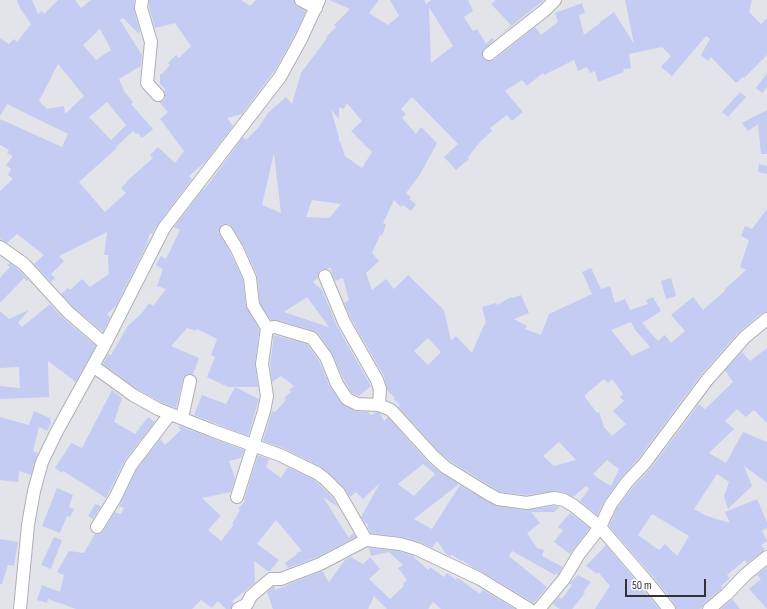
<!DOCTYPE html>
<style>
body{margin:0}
#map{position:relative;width:767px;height:609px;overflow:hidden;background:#e3e4e9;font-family:"Sofia Sans Condensed",sans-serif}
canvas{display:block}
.scale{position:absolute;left:625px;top:579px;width:81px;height:18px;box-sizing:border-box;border:2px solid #333335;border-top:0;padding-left:5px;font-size:12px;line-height:14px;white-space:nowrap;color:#333335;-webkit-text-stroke:3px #fff;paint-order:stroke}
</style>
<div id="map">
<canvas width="767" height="609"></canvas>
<div class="scale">50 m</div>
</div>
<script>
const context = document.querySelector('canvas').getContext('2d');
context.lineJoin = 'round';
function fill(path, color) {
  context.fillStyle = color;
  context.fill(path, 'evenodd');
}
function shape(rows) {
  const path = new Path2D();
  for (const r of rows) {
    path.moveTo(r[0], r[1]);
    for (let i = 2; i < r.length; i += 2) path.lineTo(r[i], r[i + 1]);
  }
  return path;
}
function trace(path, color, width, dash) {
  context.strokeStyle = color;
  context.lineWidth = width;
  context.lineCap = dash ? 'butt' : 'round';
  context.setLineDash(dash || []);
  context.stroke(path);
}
const building = shape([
 [17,0,32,0,38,14,42,11,44,14,58,0,75,0,81,8,91,0,134,0,134,10,140,32,138,33,123,18,120,20,142,55,141,66,119,79,124,91,133,102,131,104,153,129,142,138,138,133,136,134,133,131,116,147,117,148,79,182,105,212,126,193,121,188,127,182,127,181,153,158,150,155,158,147,175,163,184,151,160,119,168,112,159,102,163,101,165,98,164,91,166,90,160,84,160,74,162,74,170,65,168,63,176,55,179,58,191,46,175,23,155,28,149,7,149,0,241,0,250,6,256,0,294,0,297,6,306,11,294,36,275,70,242,114,227,118,233,126,206,161,189,176,192,179,158,224,152,234,150,233,147,244,116,306,107,314,110,317,103,332,73,307,61,294,68,288,70,290,82,279,90,287,109,274,108,255,104,255,107,232,59,256,64,261,51,274,55,278,51,282,34,264,44,255,17,234,7,243,0,239,0,191,13,179,8,175,11,169,6,165,13,156,7,153,9,150,0,145,0,119,62,147,68,134,7,104,0,116,0,38,9,44,14,39,17,42,31,24,20,8],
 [100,29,111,50,96,60,83,45],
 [58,64,84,96,65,114,64,106,47,109,39,101],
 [107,102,126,125,111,140,89,117],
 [329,0,379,0,369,13,388,25,399,16,390,0,424,0,426,4,432,0,468,0,473,11,464,17,473,31,477,29,486,44,492,38,494,40,482,52,483,58,490,61,494,60,535,27,541,35,558,22,555,13,582,3,585,13,579,15,584,35,600,23,600,22,614,12,634,44,625,0,752,0,749,12,761,24,767,18,767,55,744,78,743,77,736,83,711,57,708,61,701,55,710,39,706,36,672,76,661,67,671,56,662,47,629,54,631,68,623,69,624,72,598,82,595,71,590,73,587,67,578,71,574,60,544,75,543,73,527,86,522,80,505,91,523,112,512,121,507,115,490,128,492,131,481,141,468,157,469,159,456,170,444,157,458,144,412,97,401,109,406,114,402,118,416,134,421,127,437,143,419,176,406,193,411,197,409,199,416,204,411,211,403,205,401,207,394,200,383,223,386,224,382,236,380,235,372,253,379,261,366,273,372,290,386,279,394,289,408,275,444,310,451,341,456,336,472,353,483,327,486,322,482,307,496,303,497,305,511,297,512,298,521,295,529,313,514,319,527,326,525,329,541,335,549,314,592,294,582,272,591,268,601,289,610,286,615,303,625,299,630,310,648,304,646,300,653,297,661,311,642,323,658,341,665,335,671,343,685,331,671,315,693,297,703,310,725,291,724,290,746,270,740,267,749,240,741,236,745,226,752,229,767,209,767,312,762,313,739,332,701,375,638,459,621,478,605,500,597,515,580,501,589,489,586,486,573,497,566,493,555,491,527,495,500,492,450,461,438,451,398,407,400,405,394,399,395,398,387,390,384,376,351,319,344,303,349,300,343,278,335,281,330,267,327,269,323,269,319,271,318,278,313,282,322,290,337,326,371,386,359,396,352,393,344,380,332,353,318,333,314,331,277,320,271,320,260,303,257,275,243,245,232,227,229,224,225,224,222,225,219,232,230,252,243,280,246,306,259,330,255,363,258,387,228,387,207,377,215,357,211,355,217,339,197,329,196,331,187,328,171,346,199,358,193,374,187,374,183,379,176,408,161,402,137,389,103,364,108,354,111,355,127,327,142,313,149,303,153,306,166,289,157,286,163,269,156,265,161,256,166,259,180,230,174,227,203,189,204,190,243,137,246,140,258,128,268,113,286,97,292,104,301,73,327,38,326,37,336,27,334,25,350,9],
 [429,7,453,46,431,63],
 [347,103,362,121,351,131,372,152,362,168,345,156,340,141,339,143,339,137,331,110,339,119,339,107,344,109],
 [274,153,281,213,262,205],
 [312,200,341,204,329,218,306,217],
 [307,297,329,327,284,312],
 [631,322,635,330,650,347,632,356,611,330],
 [428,338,441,352,428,365,414,351],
 [604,379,608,383,612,379,623,394,620,397,624,401,613,411,626,424,612,436,604,427,599,412,597,413,585,397,585,395],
 [559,442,576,460,554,466,543,456],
 [607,460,619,469,611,486,602,481,593,474],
 [496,0,544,0,495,39,511,25,491,4],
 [767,73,767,87,762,93,756,88],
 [740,92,746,97,728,117,722,112],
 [767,110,767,154,761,154,758,124,748,131,742,123],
 [759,164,767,166,767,174,758,172],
 [10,263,19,270,41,294,28,280,27,281,24,278,0,303,0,278,10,267,7,265],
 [671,278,676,296,666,299,661,281],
 [50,304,63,318,96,346,76,382,48,361,49,397,0,399,0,386,20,388,19,367,0,368,0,311,9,319,29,310,18,323,22,327],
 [274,335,307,344,319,361,330,387,341,403,354,411,368,412,371,415,377,412,380,413,384,421,388,417,428,462,441,473,459,484,414,519,432,529,460,485,497,506,526,510,554,506,560,507,554,512,531,512,540,523,527,533,537,548,544,550,542,556,563,567,558,575,556,573,555,575,512,551,509,556,547,587,534,603,484,573,472,567,462,560,461,561,452,555,450,556,446,554,437,541,432,548,419,542,402,537,371,533,367,526,369,525,365,523,361,517,380,483,363,499,356,492,350,497,344,488,321,467,283,448,263,441,272,411,275,412,286,400,284,398,291,392,289,390,294,386,281,376,272,382,270,364],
 [423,464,435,474,414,496,398,484],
 [767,348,767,423,754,410,746,417,737,409,725,421,734,429,709,453,726,463,743,432,767,442,767,483,744,466,752,486,728,509,724,496,729,482,717,474,694,509,707,516,730,523,725,512,757,499,767,522,767,528,762,531,767,541,761,545,765,550,747,563,745,560,727,575,730,578,721,586,722,588,704,603,700,609,676,609,675,604,654,578,609,526,617,508,633,487,650,469,699,404,705,409,733,382,725,370,742,352,750,361],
 [652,514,689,536,677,556,665,544,659,550,638,535],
 [235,387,259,399,248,436,194,415,202,395,226,404],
 [112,390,122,398,114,422,135,434,148,417,155,422,125,460,106,498,63,471,62,473,55,468,71,443,82,448],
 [34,411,50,418,51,423,47,431,39,427,33,451,38,453,31,475,19,471,18,482,0,480,0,417,29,425],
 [180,426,244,450,241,458,229,461,235,478,231,492,202,498,221,516,208,530,221,541,234,524,232,524,240,510,238,509,245,501,244,500,258,455,269,459,266,467,281,478,288,467,313,479,320,485,333,498,338,507,323,497,349,538,353,533,356,537,317,557,288,568,285,563,297,554,296,553,302,551,276,520,257,544,279,560,269,572,254,561,255,583,232,601,234,603,231,609,226,609,218,601,212,608,201,600,192,609,76,609,48,599,47,603,37,600,42,585,60,592,64,575,57,572,69,551,84,553,95,534,100,534,103,531,115,512,121,514,124,508,119,506,137,469,160,439,165,445,181,430,178,427],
 [57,488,73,495,69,507,74,509,70,517,67,516,60,533,42,526],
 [95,504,101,506,93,519,88,516],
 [570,513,590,528,570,554,554,542,563,530,558,527],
 [54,537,62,540,51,569,41,565],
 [0,539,18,542,14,566,8,565,2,584,0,584],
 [606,545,642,588,659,609,595,609,610,586,598,572,597,574,586,566],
 [369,548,398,551,414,556,414,557,428,570,430,567,444,577,447,573,456,580,458,578,480,594,483,590,515,609,441,609,433,602,428,609,387,609,374,596,368,609,273,609,267,592,274,586,275,590,322,571,329,582,345,560,351,557,363,564,370,557,380,569,369,579,390,599,404,586,403,584,407,580,398,568,403,565,389,552,371,556],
 [767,567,767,609,749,589,761,579,757,575],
 [578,575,591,582,583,592,585,593,572,609,560,609,553,604,559,597,562,599,572,585,570,583],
 [732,599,740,609,721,609,732,600]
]);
const minor = shape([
 [142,0,141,8,151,42,147,83,158,95],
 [301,0,316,8],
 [489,54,545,10,555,0],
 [226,231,237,249,250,278,253,305,267,328,262,364,267,396,264,411,237,497],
 [0,247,24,264,68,312,105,344],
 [325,276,344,322,377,380,380,389,379,405],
 [267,328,275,327,312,338,326,357,337,384,347,399,357,404,379,405,391,410,433,456,445,467,487,493,498,499,527,503,554,498,564,500,574,506,600,527,648,583,669,609],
 [93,366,133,395,158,409,211,430,280,455,317,473,325,479,339,493,366,540,400,544,417,549,480,579,529,609],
 [182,418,190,381],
 [97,527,115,498,131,465,170,414],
 [20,609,28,525,34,491,42,462,57,431,105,344,164,228,280,77,301,39,319,0],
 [238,609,247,604,251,596,271,579,281,579,302,571,320,564,366,540],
 [539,609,564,579,579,554,600,527,611,504,627,482,644,464,707,380,745,337,767,319],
 [709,609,727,594,745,575,767,557]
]);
fill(building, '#c4ccf3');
trace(minor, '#aeafb4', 14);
trace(minor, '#fff', 12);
</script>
